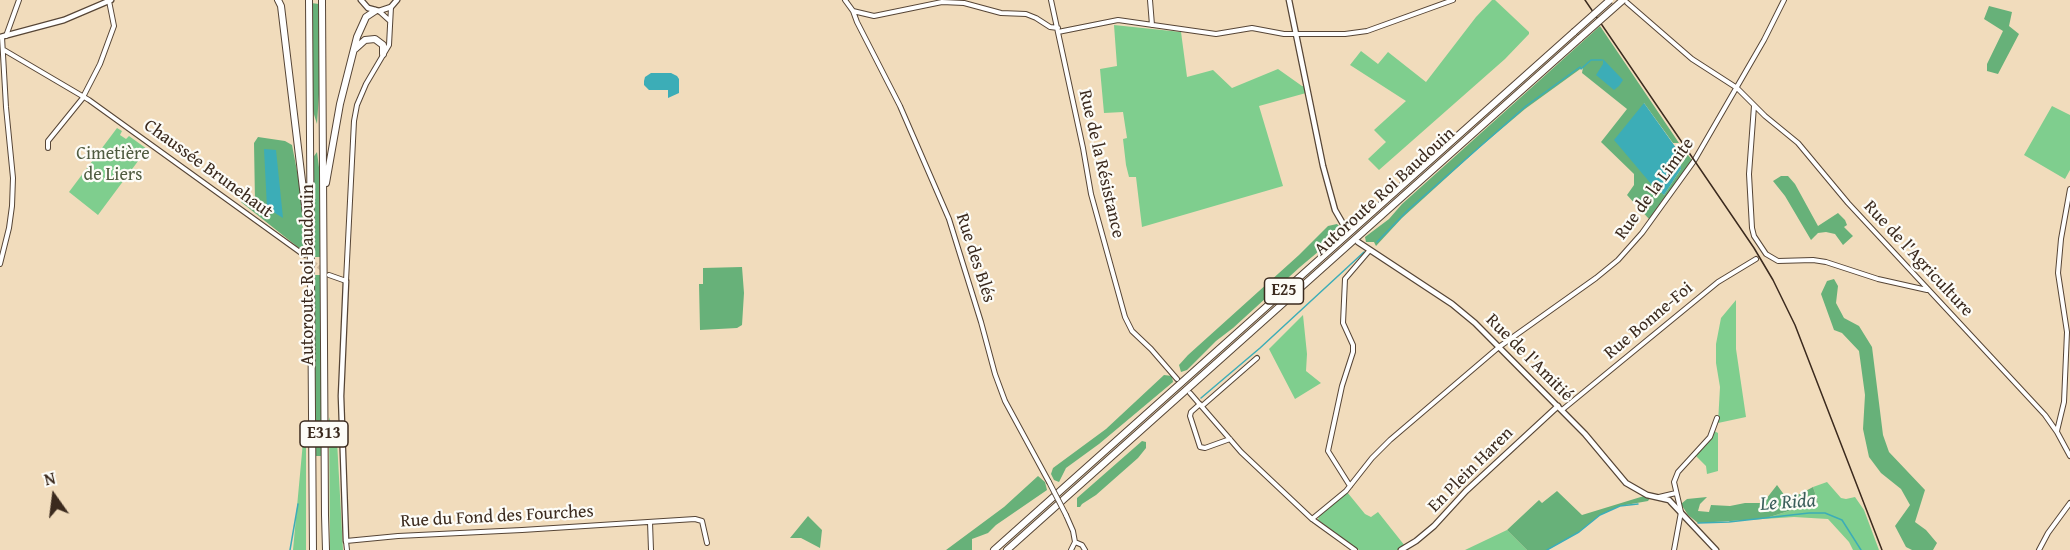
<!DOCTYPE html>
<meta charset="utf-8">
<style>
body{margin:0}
#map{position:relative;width:2070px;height:550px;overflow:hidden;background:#f1dcbc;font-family:"Gentium Book Plus",serif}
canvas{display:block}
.north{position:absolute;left:24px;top:466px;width:60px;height:60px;-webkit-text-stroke:4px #fdfcf7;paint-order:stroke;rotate:346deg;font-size:16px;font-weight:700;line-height:24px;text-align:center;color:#3b2a1e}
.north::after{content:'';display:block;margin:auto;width:21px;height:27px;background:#3b2a1e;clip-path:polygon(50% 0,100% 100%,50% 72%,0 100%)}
</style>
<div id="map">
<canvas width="2070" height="550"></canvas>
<div class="north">N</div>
</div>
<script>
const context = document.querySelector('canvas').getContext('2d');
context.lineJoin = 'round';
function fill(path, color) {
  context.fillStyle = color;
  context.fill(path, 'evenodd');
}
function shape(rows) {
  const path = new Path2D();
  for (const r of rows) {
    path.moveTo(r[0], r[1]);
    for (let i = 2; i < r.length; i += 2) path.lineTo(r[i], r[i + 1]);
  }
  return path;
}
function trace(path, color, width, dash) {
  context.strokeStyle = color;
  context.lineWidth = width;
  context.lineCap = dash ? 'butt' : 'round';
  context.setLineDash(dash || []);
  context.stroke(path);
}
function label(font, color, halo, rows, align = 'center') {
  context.font = font + ' "Gentium Book Plus",serif';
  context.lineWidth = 4.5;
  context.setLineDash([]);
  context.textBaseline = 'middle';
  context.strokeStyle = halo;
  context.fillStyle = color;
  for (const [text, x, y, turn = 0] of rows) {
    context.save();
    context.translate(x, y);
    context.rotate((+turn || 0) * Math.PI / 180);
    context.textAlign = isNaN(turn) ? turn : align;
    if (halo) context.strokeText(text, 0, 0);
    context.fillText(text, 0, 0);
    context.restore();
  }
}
const green = shape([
 [1492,0,1495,0,1529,32,1529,34,1505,59,1379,170,1368,159,1386,142,1374,130,1406,101,1350,65,1361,51,1378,64,1388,52,1426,82,1476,17],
 [1114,25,1181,32,1187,77,1213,70,1232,88,1278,69,1302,86,1305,86,1306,93,1259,106,1283,186,1142,227,1136,177,1129,177,1126,165,1123,139,1127,138,1123,112,1104,113,1100,69,1117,66],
 [2052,106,2070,115,2070,170,2065,179,2024,155],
 [117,128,122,131,120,135,126,139,129,136,147,149,98,215,69,192],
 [1736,300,1736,349,1746,417,1718,423,1720,387,1716,363,1716,344,1721,318],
 [1303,315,1307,354,1306,371,1321,383,1295,399,1269,349],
 [329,417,337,441,343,550,330,550],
 [304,431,306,431,306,550,293,550],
 [1714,431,1718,433,1718,471,1707,474,1706,466,1696,456],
 [1827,482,1841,498,1846,499,1855,497,1864,510,1879,550,1853,550,1849,542,1828,519,1794,517,1763,519,1818,502,1813,487],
 [1347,492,1365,514,1371,517,1378,512,1405,546,1398,550,1359,550,1318,520,1319,515],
 [1507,530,1527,550,1465,550]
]);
const forest = shape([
 [311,3,319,4,319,94,317,124,312,108],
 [1989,6,2012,12,2009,26,2019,34,1998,74,1987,71,1987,64,2003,31,1984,19],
 [1600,26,1679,143,1673,143,1644,103,1636,165,1664,195,1681,169,1679,154,1684,150,1692,160,1649,219,1627,195,1634,185,1634,174,1601,142,1627,109,1582,73,1583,67,1525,109,1479,148,1402,218,1376,246,1374,242,1366,242,1365,237,1389,219,1402,204],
 [258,137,285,141,292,145,302,197,304,252,241,202,242,200,253,204,255,202,254,143],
 [317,152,320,175,321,257,313,257,312,159],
 [1781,176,1788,176,1795,184,1818,226,1838,213,1845,220,1847,225,1844,227,1853,236,1843,245,1835,234,1826,232,1818,233,1811,240,1785,196,1773,181],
 [1337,224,1341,228,1337,236,1300,267,1233,328,1216,341,1187,370,1181,372,1179,365,1188,355,1299,255,1328,226],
 [742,267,744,293,742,325,737,328,700,330,699,284,703,284,703,268],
 [313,275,321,275,322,456,314,456],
 [1834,279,1838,286,1836,303,1844,318,1859,326,1872,347,1883,435,1889,452,1925,490,1915,522,1926,530,1937,543,1933,550,1912,550,1906,547,1895,526,1910,505,1901,489,1881,473,1869,457,1863,429,1865,395,1859,351,1842,333,1834,330,1821,294,1827,281],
 [1164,375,1172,376,1173,382,1099,444,1066,468,1059,482,1054,480,1051,474,1053,468,1106,429],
 [1142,441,1146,442,1146,448,1138,458,1096,495,1082,504,1080,507,1077,507,1077,498],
 [1038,476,1045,482,1047,490,996,525,988,533,972,539,972,550,946,550,1004,507],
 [1777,485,1785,496,1800,494,1813,487,1818,502,1763,519,1698,523,1688,515,1681,504,1687,499,1707,497,1700,504,1698,511,1709,512,1711,505,1730,506,1745,503,1763,503],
 [1557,491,1582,515,1644,496,1650,498,1648,501,1620,506,1600,515,1579,532,1547,550,1527,550,1507,530,1539,500,1542,503],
 [808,516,822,530,820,548,801,538,790,538]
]);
const water = shape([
 [1603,59,1623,80,1619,86,1614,90,1596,75,1603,64],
 [651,73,671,73,677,76,679,79,679,93,668,98,668,90,649,90,644,85,644,81,645,77],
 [1644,103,1679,152,1681,169,1664,195,1652,185,1614,140],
 [264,149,276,150,283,218,267,208]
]);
const stream = shape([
 [1377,242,1408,210,1526,106,1580,67,1581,69,1591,60,1602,60],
 [1201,398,1260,348,1364,252],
 [1698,523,1729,522,1809,513,1825,513,1842,520,1861,550],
 [290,550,298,504],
 [1547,550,1579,532,1600,515,1620,506,1638,504]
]);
const streetTunnel = shape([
 [304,255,329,275]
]);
const street = shape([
 [845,0,853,11,874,16,942,2,964,3,1001,13,1026,14,1036,18,1050,27,1058,28],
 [1051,0,1083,148,1091,194,1125,317,1132,331,1151,349,1177,379],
 [1150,0,1152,25],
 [1624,0,1692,59,1737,88,1765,116,1798,143,1848,203,2045,415,2057,432,2070,456],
 [379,11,390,21],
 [853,11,857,22,900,106,949,219,981,322,995,374,1005,401,1049,482],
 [1058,32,1118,20,1216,34,1252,28,1284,34,1345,34,1367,31,1453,0],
 [6,36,19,0],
 [4,50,89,100,304,255],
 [1754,106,1749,174,1752,228,1754,236,1766,254,1778,261,1813,260,1826,262,1878,279,1927,290],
 [48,148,48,141,82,99,100,64,114,26,109,1],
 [0,264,9,228,12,206,13,178,6,107,2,37],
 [329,275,346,281,354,121,357,105,366,84,389,45,391,7],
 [1190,393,1241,452,1312,519,1355,550],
 [1200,404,1191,412,1190,416,1200,447,1205,448,1230,439],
 [1202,406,1257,358],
 [1562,410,1718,282,1756,259],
 [2057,431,2064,402,2067,332,2058,273,2061,239,2070,189],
 [1350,486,1328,451,1342,386,1353,352,1353,345,1343,323,1345,279,1369,251],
 [1659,497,1676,493],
 [1066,515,1073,531,1075,542,1082,545,1085,550],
 [1312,519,1346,491,1372,458,1390,440,1499,347,1596,278,1618,260,1642,233,1694,161,1764,40,1784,0],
 [650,522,651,550],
 [347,550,346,541,398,536,522,530,695,519,702,521,707,543],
 [1071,550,1075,542],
 [1674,550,1681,512,1674,482,1678,472,1710,437,1717,418],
 [2039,550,2048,533,2070,503]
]);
const secondary = shape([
 [361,0,368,8,379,11,391,7,397,0],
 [1289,0,1323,166,1335,210,1346,229],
 [0,37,64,20,111,0],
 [1358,242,1452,304,1475,323,1585,434,1626,483,1647,495,1669,500,1716,550],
 [346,281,341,396,346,541],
 [1401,550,1416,541,1434,526,1466,491,1558,406]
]);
const highway = shape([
 [278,0,281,6,306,214],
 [309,0,313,550],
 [322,0,325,515,326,550],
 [355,49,365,40,375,39,383,45,383,54],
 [326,183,340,104,357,37,366,17,375,11],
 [994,550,1574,32],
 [1007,550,1580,38]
]);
const rail = shape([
 [1585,0,1754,248,1773,280,1795,325,1882,550]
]);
const streetBridge = shape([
 [1049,482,1066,515]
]);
const highwayBridge = shape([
 [1574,32,1610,0],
 [1580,38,1623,0]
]);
const shields = [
 [1284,291,39],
 [324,434,48]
];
const shieldNames = [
 ["E25",1284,291],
 ["E313",324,434]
];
const parkNames = [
 ["Cimetière",113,154],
 ["de Liers",113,175]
];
const streetNames = [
 ["Rue de la Résistance",1101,164,77],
 ["Chaussée Brunehaut",208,169,36],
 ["Rue de la Limite",1655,189,-54],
 ["Autoroute Roi Baudouin",1385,192,-42],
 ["Rue des Blés",975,258,72],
 ["Rue de l'Agriculture",1918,259,47],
 ["Autoroute Roi Baudouin",308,275,-90],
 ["Rue Bonne-Foi",1649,321,-40],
 ["Rue de l'Amitié",1529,358,45],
 ["En Plein Haren",1471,470,-45],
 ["Rue du Fond des Fourches",497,517,-3]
];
const waterNames = [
 ["Le Rida",1788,503,-4]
];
fill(green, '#7fce8e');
fill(forest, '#67b179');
fill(water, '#3cadb7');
trace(stream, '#3cadb7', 1.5);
trace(streetTunnel, '#cdb89c', 4, [4, 2]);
trace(street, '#564536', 6);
trace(secondary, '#564536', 7);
trace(highway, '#564536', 8);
trace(street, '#fff', 4);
trace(secondary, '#fff', 4.5);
trace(highway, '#fff', 6);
trace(rail, '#3b2a1e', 1.5);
trace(streetBridge, '#564536', 6, []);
trace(highwayBridge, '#564536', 8, []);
trace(streetBridge, '#fff', 4);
trace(highwayBridge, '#fff', 6);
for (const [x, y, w] of shields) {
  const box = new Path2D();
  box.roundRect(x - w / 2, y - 13, w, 26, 4.5);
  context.fillStyle = '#fdfcf7';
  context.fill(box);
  trace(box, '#3b2a1e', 1.5);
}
label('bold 16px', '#3b2a1e', null, shieldNames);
label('18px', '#4f5b40', '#fdfcf7', parkNames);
label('18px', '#3b2a1e', '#fdfcf7', streetNames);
label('italic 20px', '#3b5e5b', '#fdfcf7', waterNames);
</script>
